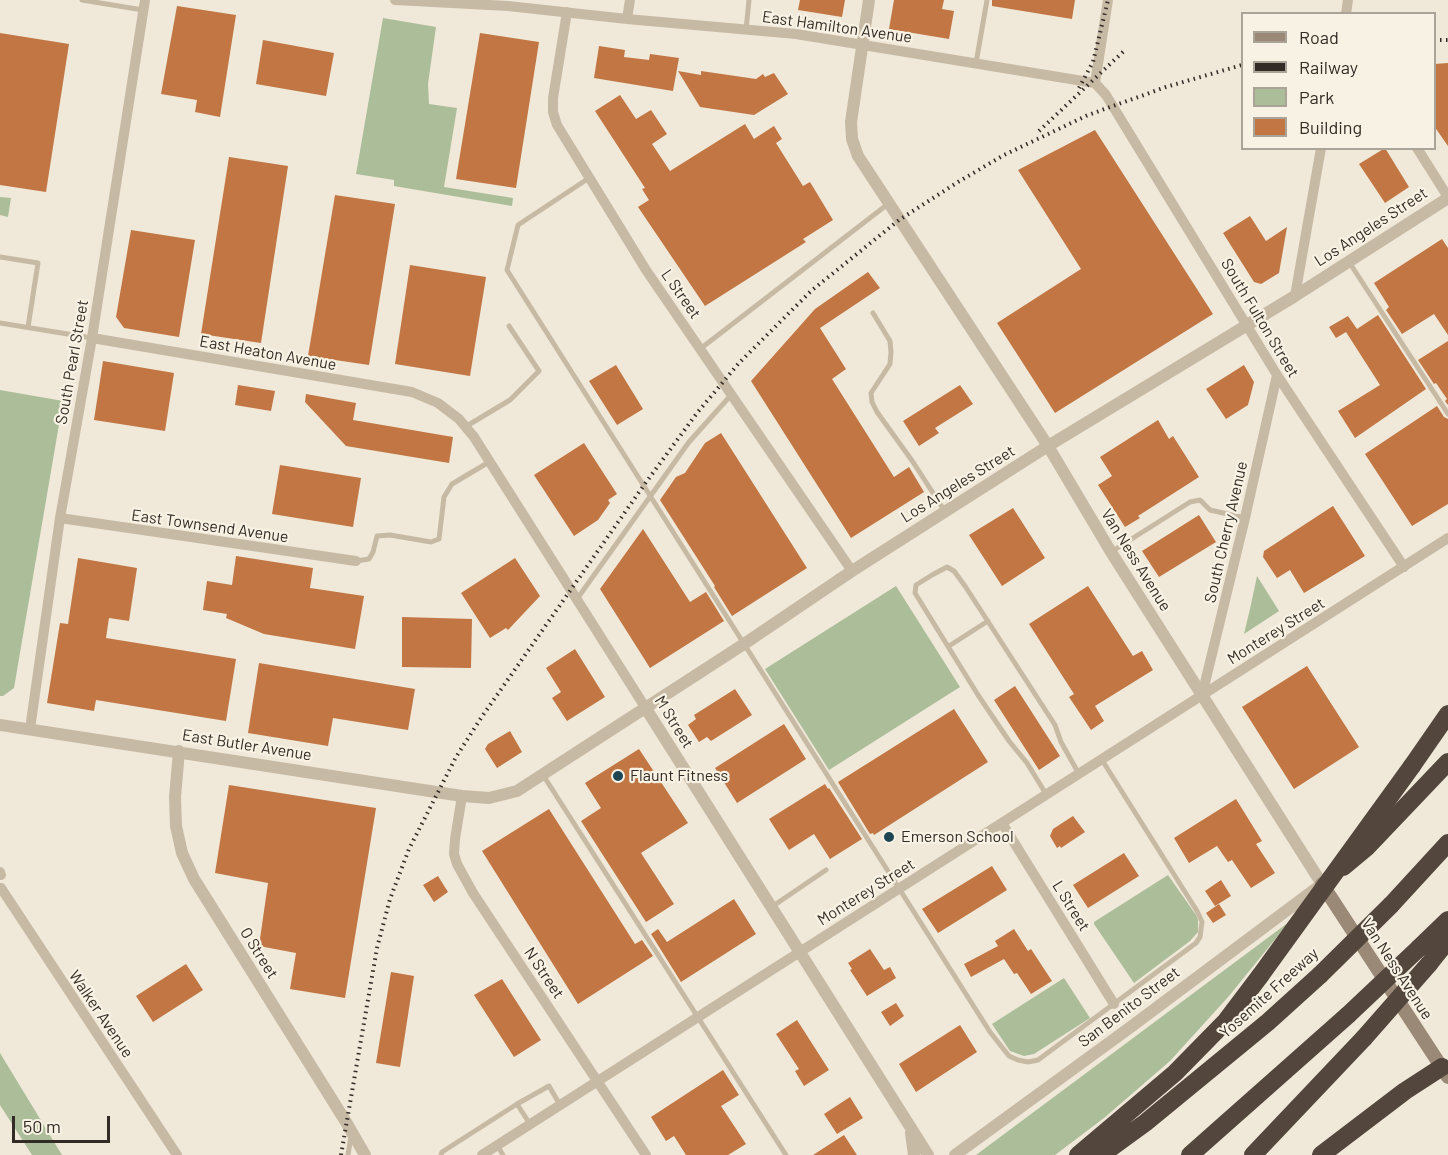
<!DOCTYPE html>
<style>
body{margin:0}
#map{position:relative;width:1448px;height:1155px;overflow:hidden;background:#f0e8d8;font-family:Barlow,sans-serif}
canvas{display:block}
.legend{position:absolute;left:1241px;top:12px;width:195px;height:138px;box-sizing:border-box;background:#f8f2e4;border:2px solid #a9a398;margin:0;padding:8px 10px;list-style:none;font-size:18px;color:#332c26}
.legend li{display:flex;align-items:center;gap:12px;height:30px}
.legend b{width:30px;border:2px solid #a9a398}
.scale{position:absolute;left:12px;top:1116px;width:98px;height:27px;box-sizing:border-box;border:3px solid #332c26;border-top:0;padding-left:8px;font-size:18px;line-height:21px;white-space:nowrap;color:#332c26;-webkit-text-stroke:4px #f8f2e4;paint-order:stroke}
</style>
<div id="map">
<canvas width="1448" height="1155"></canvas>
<ul class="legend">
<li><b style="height:8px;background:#9a8976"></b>Road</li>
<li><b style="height:8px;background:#332c26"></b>Railway</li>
<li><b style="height:16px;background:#abbe99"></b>Park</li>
<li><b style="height:16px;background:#c17644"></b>Building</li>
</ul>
<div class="scale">50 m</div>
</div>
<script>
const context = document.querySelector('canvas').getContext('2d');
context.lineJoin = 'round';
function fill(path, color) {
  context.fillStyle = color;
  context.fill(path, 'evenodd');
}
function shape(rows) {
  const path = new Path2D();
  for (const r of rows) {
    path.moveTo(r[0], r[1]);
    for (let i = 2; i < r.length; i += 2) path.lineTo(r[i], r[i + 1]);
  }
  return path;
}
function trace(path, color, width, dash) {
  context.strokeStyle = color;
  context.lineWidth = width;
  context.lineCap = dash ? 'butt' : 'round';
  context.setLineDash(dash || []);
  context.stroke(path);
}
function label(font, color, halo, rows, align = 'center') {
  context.font = font + ' Barlow,sans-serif';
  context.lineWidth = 4.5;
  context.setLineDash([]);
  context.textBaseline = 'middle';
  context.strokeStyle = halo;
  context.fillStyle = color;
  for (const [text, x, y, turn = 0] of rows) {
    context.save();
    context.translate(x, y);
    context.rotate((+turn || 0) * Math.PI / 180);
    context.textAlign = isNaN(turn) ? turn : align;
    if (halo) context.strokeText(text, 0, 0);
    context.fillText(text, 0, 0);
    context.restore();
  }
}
const green = shape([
 [383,18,436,27,428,84,429,104,457,108,444,187,513,198,512,206,394,186,394,180,356,174],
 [0,197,11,198,8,217,0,215],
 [0,390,63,401,14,688,3,696,0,696],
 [1257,576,1279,611,1244,634,1250,609],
 [896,586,960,687,829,770,765,669],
 [1168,875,1196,915,1198,920,1198,932,1190,941,1134,983,1094,924,1094,922],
 [1289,922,1229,996,1170,1061,1104,1118,1055,1155,976,1155],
 [1064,978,1090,1018,1034,1054,1024,1056,1010,1051,992,1024],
 [0,1053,62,1155,32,1155,0,1105]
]);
const building = shape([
 [800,0,845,0,842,17,798,10],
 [894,0,944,0,942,9,954,11,949,39,889,29],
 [992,0,1075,0,1072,19,992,6],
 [177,6,236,15,220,117,195,112,197,100,161,94],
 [0,33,69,44,46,192,0,185],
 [480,33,539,42,516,188,456,179],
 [263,40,334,53,326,96,256,84],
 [599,46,625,50,624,57,649,60,650,54,679,58,673,91,594,78],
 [1448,63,1448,146,1434,126,1434,64],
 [678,71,701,75,701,71,756,79,763,74,765,77,774,73,788,94,754,115,700,107],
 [620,95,636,119,651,110,667,134,652,144,670,171,745,124,754,139,774,126,782,139,776,143,803,186,810,182,833,220,803,239,806,242,705,306,638,207,649,200,642,189,645,188,595,111],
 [1095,130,1213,314,1055,413,997,323,1081,269,1018,170],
 [1385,148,1409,187,1385,203,1359,164],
 [229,157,288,166,261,343,201,334],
 [335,195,395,204,369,365,308,356],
 [1250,216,1266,241,1287,227,1279,273,1261,284,1254,282,1223,233],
 [131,230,195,240,179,337,124,328,116,317],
 [1442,239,1448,248,1448,335,1434,314,1402,334,1386,310,1389,307,1374,283],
 [410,265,486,277,470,376,395,364],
 [868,272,880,288,820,328,846,369,832,379,894,477,909,467,924,492,851,538,751,381,815,309],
 [1378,315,1426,389,1355,438,1338,411,1380,385,1346,332,1336,338,1329,327,1348,316,1357,329],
 [1448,341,1448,405,1445,401,1447,399,1436,383,1434,384,1418,360],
 [103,361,174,373,165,431,94,420],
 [616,365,643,409,617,425,589,381],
 [1244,365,1254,382,1248,405,1226,419,1206,389],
 [238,385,275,391,271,411,235,405],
 [960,385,973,404,935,428,939,433,919,446,903,421],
 [306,394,356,403,353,420,453,437,449,463,346,446,305,402],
 [1437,406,1444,417,1448,419,1448,504,1412,526,1365,454],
 [1158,420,1169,439,1173,436,1199,477,1138,516,1140,518,1125,527,1098,485,1112,476,1100,457],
 [721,433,807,568,732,616,714,587,715,586,660,500,676,477,685,473,705,443],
 [584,443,617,494,608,500,610,503,598,520,574,536,534,475],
 [280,465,361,478,353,527,272,514],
 [1333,506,1365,556,1304,593,1290,570,1277,578,1263,557,1264,551],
 [1013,508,1045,558,1002,586,969,535],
 [1199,515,1216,542,1159,577,1142,551],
 [643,529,690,602,706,592,724,621,650,668,600,589],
 [236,556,313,568,310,588,364,596,355,649,264,634,226,618,227,614,203,610,207,581,232,585],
 [78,558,137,568,129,621,109,618,106,638,236,659,226,721,96,700,94,711,47,703,60,623,68,624],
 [515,558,540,596,508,630,506,628,490,638,461,593],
 [1088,586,1133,656,1142,651,1153,670,1095,706,1104,721,1091,730,1069,697,1074,694,1029,624],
 [402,617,472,619,471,668,402,667],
 [575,649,605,697,567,721,552,698,561,692,546,668],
 [259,663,415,689,408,730,333,718,328,746,248,733],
 [1307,666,1359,747,1294,789,1242,707],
 [1015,686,1060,756,1039,770,994,700],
 [735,689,752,715,711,741,707,737,699,742,688,725,696,719,694,715],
 [954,709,988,762,874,835,873,833,870,834,838,782],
 [784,724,806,759,737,803,715,768],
 [510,731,522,752,497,768,485,749,488,744],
 [639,749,688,823,641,853,674,904,646,922,581,821,601,808,585,783],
 [825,784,828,789,829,788,862,839,830,859,814,834,789,850,769,819],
 [229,785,376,808,345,998,290,989,296,953,259,946,268,883,215,873],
 [1236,799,1262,841,1256,844,1275,873,1251,888,1232,860,1228,862,1217,846,1189,863,1174,838],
 [549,809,635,944,642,940,653,956,578,1004,482,851],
 [1073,816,1085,832,1061,848,1060,846,1057,848,1050,836,1053,829],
 [1124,853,1139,876,1088,908,1073,885],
 [992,866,1007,890,938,933,922,909],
 [438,876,448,892,434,902,423,885],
 [1221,880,1231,896,1215,906,1205,891],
 [734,899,756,934,681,982,651,934,658,929,667,942],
 [1219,904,1226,915,1213,923,1206,913],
 [1014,929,1028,951,1031,949,1052,981,1031,994,1017,973,1014,974,1004,959,971,977,964,964,998,946,995,941],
 [870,949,884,970,890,967,896,978,867,996,850,970,852,969,848,963],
 [186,964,203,990,153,1022,136,996],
 [391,972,414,976,400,1067,376,1063],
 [502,979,541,1040,514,1057,474,995],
 [896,1003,904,1016,890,1026,881,1012],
 [797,1020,829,1070,804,1086,795,1071,799,1069,776,1034],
 [960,1025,977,1052,916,1092,899,1064],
 [723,1070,739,1095,721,1106,746,1144,728,1155,686,1155,674,1136,666,1141,651,1117],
 [850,1097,863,1118,837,1134,824,1114],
 [844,1135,857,1155,813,1155]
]);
const service = shape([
 [82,0,143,10],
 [746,30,749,0],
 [976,63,987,0],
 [589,178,518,225,507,270,990,1032,1009,1056,1018,1060,1028,1062,1038,1060,1196,943,1200,937,1202,922,1197,911,1102,760],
 [0,257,38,263,28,327],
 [1349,262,1448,414],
 [873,313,890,341,891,352,890,364,871,393,872,402,877,412,913,462,944,510],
 [0,323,92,338],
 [700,349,888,204],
 [465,427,510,400,539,371,509,326],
 [1111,552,1190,502,1200,500,1210,510,1245,518],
 [356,561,369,559,373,552,377,536,390,535,431,542,439,539,444,497,452,484,489,462],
 [577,599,689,442,732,394],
 [949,646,988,621],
 [543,775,786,1155],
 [1046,794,1027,763,1009,741,978,695,915,593,916,585,932,575,947,567,954,571,965,586,1055,725,1061,742,1079,774],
 [773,906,826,870],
 [517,1104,530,1124],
 [497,1145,503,1155],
 [348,1155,351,1136],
 [441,1155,442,1152,517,1104,549,1086,560,1105]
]);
const minor = shape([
 [395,0,508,6,627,19,796,34,1095,83,1106,95,1277,375,1404,567],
 [567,12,553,98,553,112,557,125,646,270,852,571],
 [1346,14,1348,0],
 [627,19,630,0],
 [1095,83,1108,0],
 [1417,148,1448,197],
 [1295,296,1321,148],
 [92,338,412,392,438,403,459,419,474,437,645,707],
 [60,518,356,561],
 [1202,695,1245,518,1277,375],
 [30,729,60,518,92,338,145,0],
 [462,796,455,839,454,854,457,864,473,893,646,1155],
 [1002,823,1114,1004],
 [0,872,1,875],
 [1,888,177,1155],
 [482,1155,1448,538]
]);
const tertiary = shape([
 [869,0,851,122,852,139,858,156,1048,446,1111,552,1322,884,1128,1029,955,1155],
 [645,707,928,1155],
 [0,725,462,796,489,798,517,791,744,644,852,571,1048,446,1295,296,1448,198],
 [179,751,175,797,176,826,182,853,194,879,346,1122,365,1155],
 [911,1133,914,1155]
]);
const secondary = shape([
 [1322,884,1448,1077]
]);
const motorway = shape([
 [1412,766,1448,714],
 [1343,867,1367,847,1448,762],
 [1391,905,1448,843],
 [1419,948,1448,920],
 [1429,964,1448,940],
 [1078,1155,1175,1073,1226,1021,1260,976],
 [1101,1155,1145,1123,1268,1022,1320,975],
 [1190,1155,1348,1015],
 [1253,1155,1364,1038],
 [1321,1155,1405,1091,1442,1067]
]);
const rail = shape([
 [1434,40,1448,40],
 [1079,88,1093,62,1108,0],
 [1039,131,1125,50],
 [341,1155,377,948,390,899,409,849,456,757,481,718,644,485,697,413,739,363,811,291,899,220,958,182,1004,155,1088,115,1166,87,1242,65]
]);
const motorwayBridge = shape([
 [1320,975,1391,905],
 [1260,976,1412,766],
 [1348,1015,1419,948],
 [1364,1038,1429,964]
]);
const markers = [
 [618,776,6,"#1d4652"],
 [889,837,6,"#1d4652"]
];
const streetNames = [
 ["East Hamilton Avenue",837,27,8],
 ["Los Angeles Street",1371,227,-33],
 ["L Street",681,294,55],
 ["South Fulton Street",1260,318,59],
 ["East Heaton Avenue",268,353,10],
 ["South Pearl Street",72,362,-80],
 ["Los Angeles Street",958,484,-32],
 ["East Townsend Avenue",210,526,8],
 ["South Cherry Avenue",1226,532,-77],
 ["Van Ness Avenue",1136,560,58],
 ["Monterey Street",1276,631,-32],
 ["M Street",674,722,58],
 ["East Butler Avenue",247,745,9],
 ["Monterey Street",866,892,-32],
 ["L Street",1071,906,58],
 ["O Street",259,953,58],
 ["Van Ness Avenue",1397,969,57],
 ["N Street",544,973,56],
 ["Yosemite Freeway",1269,993,-42],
 ["San Benito Street",1129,1007,-37],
 ["Walker Avenue",101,1014,56]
];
const poiNames = [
 ["Flaunt Fitness",630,776],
 ["Emerson School",901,837]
];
fill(green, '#abbe99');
fill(building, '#c17644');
trace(service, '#c7baa5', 5);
trace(minor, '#c7baa5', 10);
trace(tertiary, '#c7baa5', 12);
trace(secondary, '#9a8976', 14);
trace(motorway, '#53473d', 18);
trace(rail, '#332c26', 4, [1.5, 4.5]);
trace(motorwayBridge, '#53473d', 18);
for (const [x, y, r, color] of markers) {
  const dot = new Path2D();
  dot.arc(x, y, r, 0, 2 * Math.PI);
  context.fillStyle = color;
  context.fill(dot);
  trace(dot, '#f8f2e4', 2);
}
label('16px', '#332c26', '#f8f2e4', streetNames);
label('16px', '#332c26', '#f8f2e4', poiNames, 'left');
</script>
